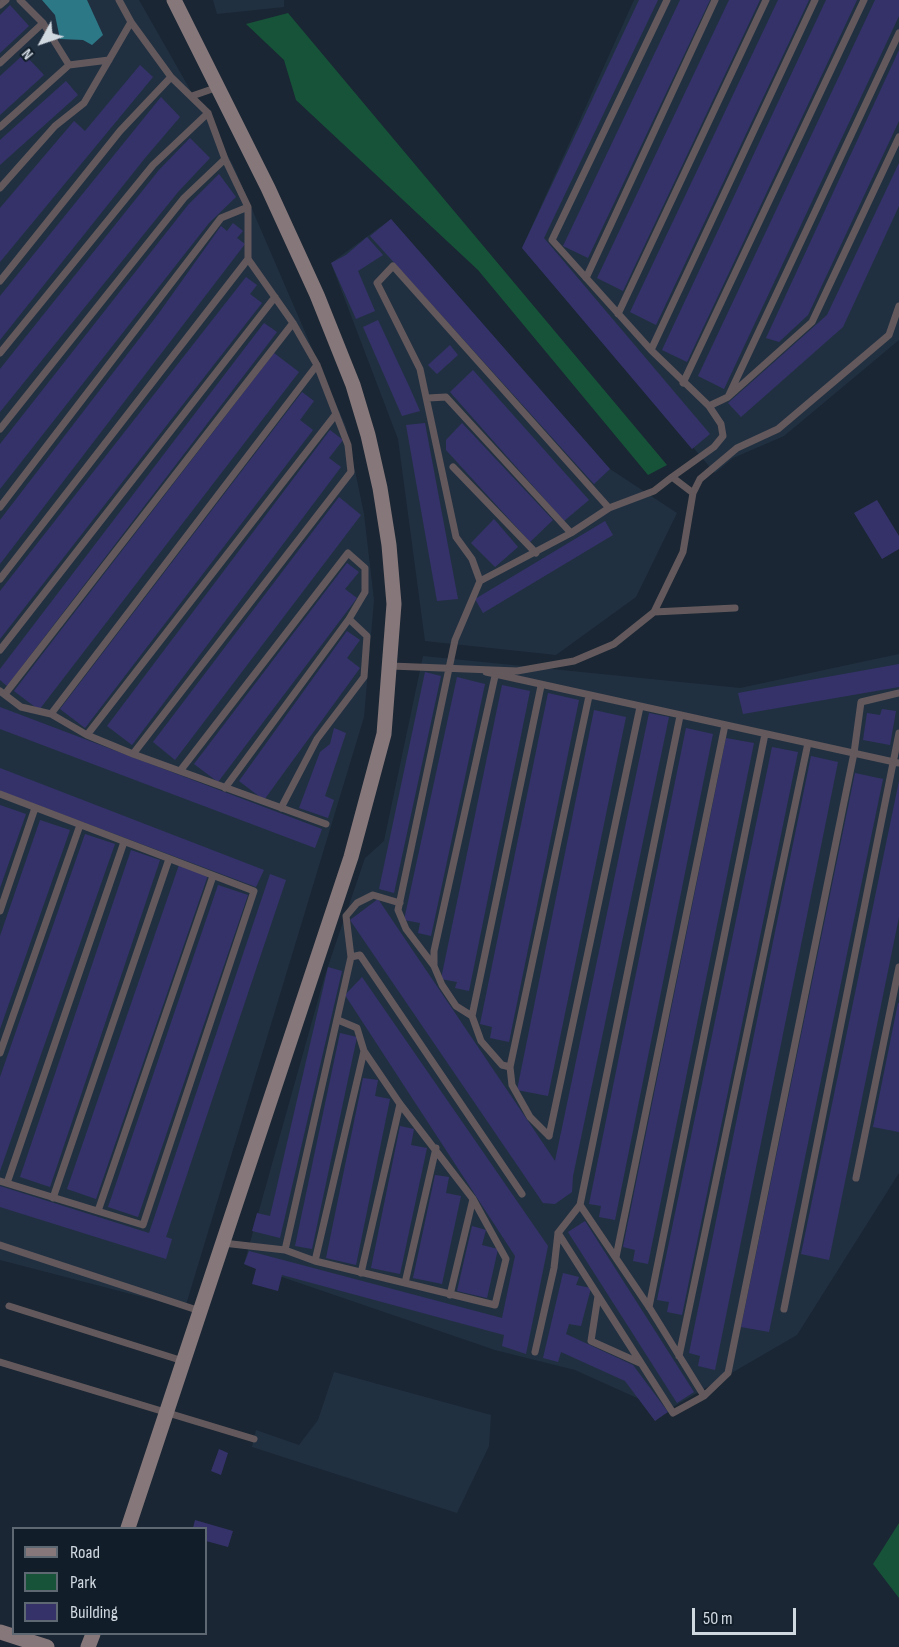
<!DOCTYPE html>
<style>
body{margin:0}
#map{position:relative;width:899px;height:1647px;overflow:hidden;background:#1a2633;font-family:"Sofia Sans Condensed",sans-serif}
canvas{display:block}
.legend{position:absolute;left:12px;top:1527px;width:195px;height:108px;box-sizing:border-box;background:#111d29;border:2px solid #5d6872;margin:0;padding:8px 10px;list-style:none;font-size:18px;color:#d0d8e0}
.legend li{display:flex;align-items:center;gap:12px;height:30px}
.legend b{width:30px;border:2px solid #5d6872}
.north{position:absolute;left:12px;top:12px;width:60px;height:60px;-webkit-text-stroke:4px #111d29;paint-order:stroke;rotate:230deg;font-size:16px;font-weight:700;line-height:24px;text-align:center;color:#d0d8e0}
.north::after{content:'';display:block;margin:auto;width:21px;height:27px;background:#d0d8e0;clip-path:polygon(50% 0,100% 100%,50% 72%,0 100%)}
.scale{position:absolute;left:692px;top:1608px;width:104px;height:27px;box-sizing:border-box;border:3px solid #d0d8e0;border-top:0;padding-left:8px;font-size:18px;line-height:21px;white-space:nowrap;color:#d0d8e0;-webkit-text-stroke:4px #111d29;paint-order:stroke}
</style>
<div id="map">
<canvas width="899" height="1647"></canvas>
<ul class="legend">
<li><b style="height:8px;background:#86777a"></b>Road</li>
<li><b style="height:16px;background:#175339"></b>Park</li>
<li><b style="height:16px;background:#35326a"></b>Building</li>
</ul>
<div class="north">N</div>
<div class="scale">50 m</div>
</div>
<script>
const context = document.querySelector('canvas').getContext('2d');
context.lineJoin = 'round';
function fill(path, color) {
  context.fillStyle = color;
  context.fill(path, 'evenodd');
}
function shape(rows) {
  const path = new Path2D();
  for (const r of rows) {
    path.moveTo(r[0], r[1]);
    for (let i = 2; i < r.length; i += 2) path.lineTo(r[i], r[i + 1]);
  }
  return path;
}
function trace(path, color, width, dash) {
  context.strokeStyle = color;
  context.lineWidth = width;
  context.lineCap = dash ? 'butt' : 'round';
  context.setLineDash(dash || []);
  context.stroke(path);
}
const built = shape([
 [0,0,139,0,233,165,346,427,364,514,374,600,364,717,185,1308,0,1260],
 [213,0,284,0,284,7,217,14],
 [634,0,899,0,899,340,784,436,733,458,715,473,522,248],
 [391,219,610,469,677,513,636,597,556,655,425,641,398,439,331,263],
 [899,654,899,1173,797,1335,666,1411,575,1370,495,1350,244,1264,325,975,365,858,384,841,423,656,740,688],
 [334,1372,491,1415,489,1446,457,1513,252,1447,256,1430,299,1445,318,1420]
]);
const green = shape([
 [288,13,667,465,648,475,478,270,296,100,284,60,246,24],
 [899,1523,899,1598,873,1564]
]);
const water = shape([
 [42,0,87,0,103,35,92,45,83,40,60,39,55,15]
]);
const building = shape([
 [639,0,658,0,544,238,710,434,692,449,522,248],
 [680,0,710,0,588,258,563,246],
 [729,0,760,0,623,291,597,278],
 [778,0,809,0,656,325,630,312],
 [826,0,857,0,687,362,662,350],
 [875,0,899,0,899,16,724,389,698,376],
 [10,5,29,26,0,53,0,15],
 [899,50,899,121,808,315,779,342,766,338],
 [24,54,44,75,0,115,0,76],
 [140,65,153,77,0,262,0,208,74,121,85,131],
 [66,81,78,95,0,165,0,140],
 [161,97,180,117,145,158,0,340,0,296],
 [190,138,210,158,178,192,0,412,0,369,159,170],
 [899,163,899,206,843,327,741,417,728,403,827,315],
 [219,174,236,197,209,223,0,489,0,444,188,205],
 [391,219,610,469,594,484,370,236],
 [233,223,243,231,237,238,245,244,0,564,0,520,159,313,221,226,227,231],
 [367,237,383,255,358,271,375,311,356,319,331,263,346,255],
 [246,277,257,285,250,294,262,303,0,639,0,591],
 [378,320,409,386,420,411,402,416,363,327],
 [264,323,277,332,7,686,0,680,0,669],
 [450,345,458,355,437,374,428,365],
 [274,353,299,372,39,710,14,691],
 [473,370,589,500,564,521,450,392],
 [302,392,314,401,300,420,313,430,85,728,60,709],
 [425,423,458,599,437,601,406,425],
 [462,423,553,520,530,542,446,450,446,440],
 [330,430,343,440,329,458,341,467,132,745,107,726],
 [339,497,361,515,175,760,153,742],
 [877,500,899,536,899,549,882,559,854,513],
 [494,519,518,547,495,567,471,543],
 [605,521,613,535,483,613,475,599],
 [347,563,359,572,345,589,357,598,218,782,194,764],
 [347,631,360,640,347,658,360,668,264,800,239,781],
 [899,664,899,687,743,714,738,693],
 [425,672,441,676,394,893,379,889],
 [457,677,485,684,431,936,418,933,420,923,404,920],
 [502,685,530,691,469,991,455,988,457,982,441,979],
 [548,693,579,700,509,1042,490,1038,492,1027,480,1024],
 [0,707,322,829,315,848,0,729],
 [882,709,896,711,890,745,863,740,867,713,880,715],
 [594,710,626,717,548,1096,517,1090],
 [649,713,669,717,573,1176,572,1192,555,1204,543,1203,350,920,378,899,555,1161],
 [334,728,346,733,325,796,334,800,328,818,299,808,320,752,330,744],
 [686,728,713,734,615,1220,599,1217,601,1206,589,1204],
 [726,738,754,743,648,1264,633,1261,635,1250,623,1247],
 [772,747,798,752,682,1315,667,1312,669,1302,657,1300],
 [811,756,838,762,715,1370,698,1366,700,1356,689,1353],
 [0,768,264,870,256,887,0,791],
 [855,773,883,779,769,1332,741,1327],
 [899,781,899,917,829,1260,801,1254],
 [0,805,26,814,0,888],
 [40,820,70,830,0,1029,0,936],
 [85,834,115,844,0,1171,0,1077],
 [131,850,160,860,50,1187,20,1177],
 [179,865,208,875,96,1199,67,1189],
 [270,874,286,880,166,1237,172,1239,166,1259,0,1207,0,1186,149,1233],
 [218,885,248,895,138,1217,108,1207],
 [328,967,342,971,280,1238,252,1231,257,1213,270,1216],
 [362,977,548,1246,526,1354,502,1346,504,1335,282,1275,278,1291,252,1284,256,1269,244,1264,249,1251,502,1318,515,1256,345,995],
 [898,1003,899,1003,899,1132,873,1127],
 [340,1033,357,1037,312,1249,295,1246],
 [363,1078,378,1080,375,1096,390,1099,356,1265,326,1258],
 [400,1126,414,1129,411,1145,427,1148,400,1274,371,1268],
 [435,1175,449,1177,446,1193,461,1196,442,1284,413,1278],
 [585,1221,694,1392,677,1403,568,1232],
 [472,1226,486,1230,482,1245,498,1249,487,1298,457,1291],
 [563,1273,579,1277,576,1285,591,1288,581,1326,569,1324,566,1334,633,1365,668,1412,655,1421,625,1381,561,1352,558,1362,543,1358],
 [219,1449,228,1453,221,1475,211,1471],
 [195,1520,233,1531,228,1547,206,1541,206,1528,193,1528]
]);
const lane = shape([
 [20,0,43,23,69,65,109,60],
 [119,0,131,22,171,77,208,113,225,159,248,207,248,259,293,323,317,365,348,445,351,472,133,754],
 [667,0,552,240,651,350,709,406,721,424,723,436,714,447,672,477,693,493],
 [0,5,6,0],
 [0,63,43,23],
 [192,96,218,87],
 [0,127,69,65],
 [0,188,55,126,84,103,131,22],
 [586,278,715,0],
 [0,281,120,131,171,77],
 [618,314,766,0],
 [651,350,815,0],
 [0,353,153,165,208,113],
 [683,383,864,0],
 [728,397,899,33],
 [428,398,446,397,571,533],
 [709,406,728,397,812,322,899,137],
 [0,429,184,198,225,159],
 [453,467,536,553],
 [0,507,221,218,248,207],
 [0,579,248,259],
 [480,581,472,559,456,537,420,369,377,283,393,266,609,508],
 [654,612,735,608],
 [0,650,275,297],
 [391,666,517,671,574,661,614,644,654,612,683,552,693,493,700,479,737,448,778,429,889,335,899,306],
 [486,672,899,763],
 [0,691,21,707,51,714,87,735,133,754,326,824],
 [5,694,293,323],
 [51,714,317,365],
 [87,735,336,414],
 [180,771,348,553,365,568,365,592,349,619,367,636,364,677,317,739,281,808],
 [225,788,349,619],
 [0,794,254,891,143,1225,0,1181],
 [0,911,35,808],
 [351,957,346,916,357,903,373,895,400,903],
 [434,966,406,929,398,910,455,640,480,581,571,533,609,508,654,491,672,477],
 [472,1016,456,1006,442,985,434,966,434,951,495,676],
 [0,1053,80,825],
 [510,1067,502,1065,481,1041,472,1016,541,686],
 [549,1136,530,1117,512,1085,510,1067,589,696],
 [549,1136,640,707],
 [856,1178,899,967],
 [7,1183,124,842],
 [53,1198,169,859],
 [580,1205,649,1307,704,1396,728,1373,854,753,861,702,899,693],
 [98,1211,213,876],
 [558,1233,673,1413,704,1396],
 [223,1243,285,1250,315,1261,495,1305,506,1259,473,1199,400,1104,364,1051,357,1028,338,1020],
 [0,1245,200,1311],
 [285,1250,351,957,360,955,522,1194],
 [616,1257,725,725],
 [315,1261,364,1051],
 [361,1273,400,1104],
 [405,1283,436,1148],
 [450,1295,473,1199],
 [598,1296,591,1341,640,1363],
 [9,1306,183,1361],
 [649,1307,765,734],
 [784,1309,899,733],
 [535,1352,554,1268,558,1233,580,1205,680,716],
 [679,1356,808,743],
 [0,1362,254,1439]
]);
const secondary = shape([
 [128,1528,351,857,384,734,394,604,389,545,380,488,368,435,353,385,317,295,268,188,174,0],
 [0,1632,47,1647],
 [88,1647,93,1634]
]);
fill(built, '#213041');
fill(green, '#175339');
fill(water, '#2d7887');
fill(building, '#35326a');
trace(lane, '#63595c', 7);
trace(secondary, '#86777a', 15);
</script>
